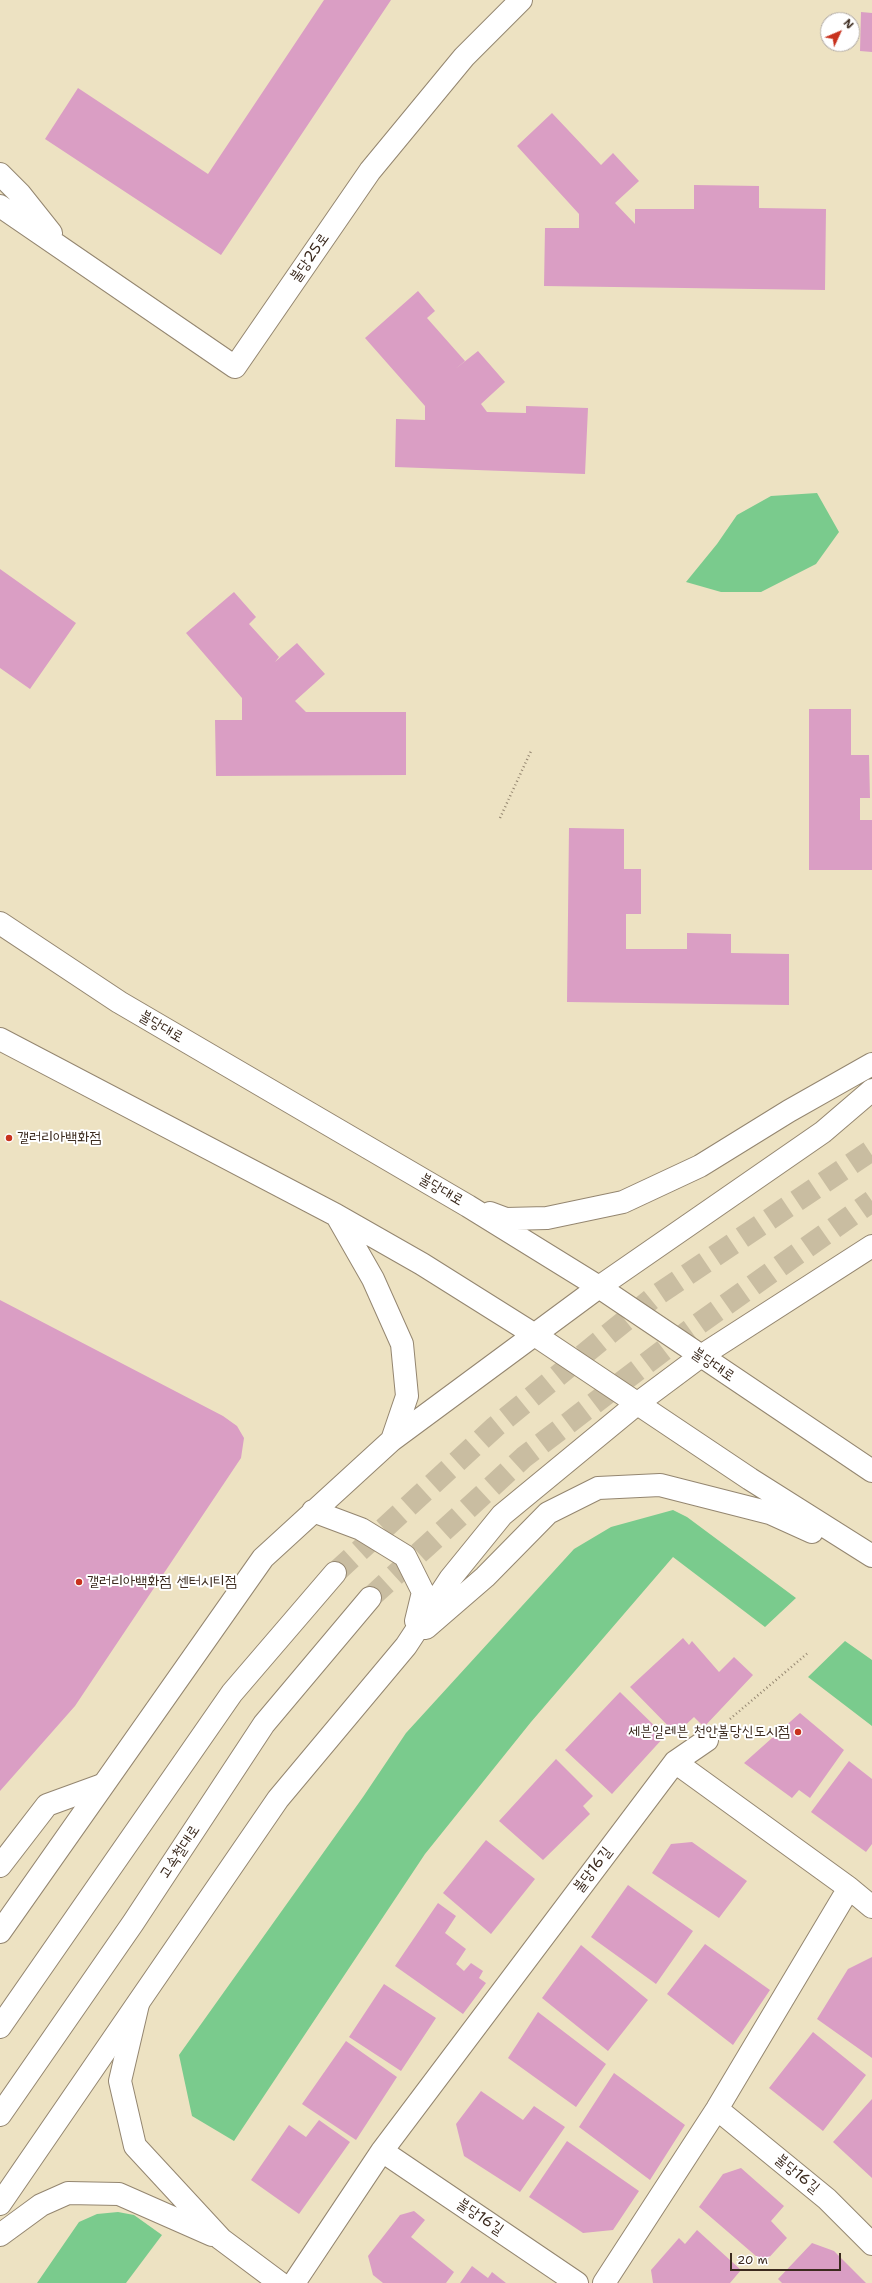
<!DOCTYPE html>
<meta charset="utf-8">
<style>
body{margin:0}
#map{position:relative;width:872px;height:2283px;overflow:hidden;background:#ede2c2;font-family:"Shantell Sans",sans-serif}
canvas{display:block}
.north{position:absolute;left:820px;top:12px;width:40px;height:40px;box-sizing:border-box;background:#fff;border:1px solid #b1aaa5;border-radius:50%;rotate:46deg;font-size:11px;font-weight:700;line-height:16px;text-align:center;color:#3b2a1e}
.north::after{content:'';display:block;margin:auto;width:14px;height:18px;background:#c8321e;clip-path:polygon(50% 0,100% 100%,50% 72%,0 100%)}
.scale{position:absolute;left:730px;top:2253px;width:111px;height:18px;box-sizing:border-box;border:2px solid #3b2a1e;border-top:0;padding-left:5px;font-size:12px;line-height:14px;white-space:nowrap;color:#3b2a1e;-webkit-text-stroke:3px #fff;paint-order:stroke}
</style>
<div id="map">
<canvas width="872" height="2283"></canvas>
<div class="north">N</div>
<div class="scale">20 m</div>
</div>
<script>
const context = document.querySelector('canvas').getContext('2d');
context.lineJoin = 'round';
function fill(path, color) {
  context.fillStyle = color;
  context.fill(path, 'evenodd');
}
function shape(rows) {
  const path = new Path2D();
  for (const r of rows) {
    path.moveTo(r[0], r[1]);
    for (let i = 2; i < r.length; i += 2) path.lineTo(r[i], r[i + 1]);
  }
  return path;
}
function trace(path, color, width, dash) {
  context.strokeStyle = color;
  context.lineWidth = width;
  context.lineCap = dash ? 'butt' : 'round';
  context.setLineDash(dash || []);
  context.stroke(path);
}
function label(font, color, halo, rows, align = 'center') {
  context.font = font + ' "Shantell Sans","Poor Story",sans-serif';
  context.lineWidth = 4;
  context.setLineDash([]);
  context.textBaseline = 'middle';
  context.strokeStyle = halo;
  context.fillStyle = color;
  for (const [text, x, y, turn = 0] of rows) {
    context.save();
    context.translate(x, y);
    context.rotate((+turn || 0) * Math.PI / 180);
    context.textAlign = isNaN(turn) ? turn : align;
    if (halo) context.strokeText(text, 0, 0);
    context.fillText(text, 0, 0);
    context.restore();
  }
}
const green = shape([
 [817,493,839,532,816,564,761,592,721,592,686,582,717,544,737,515,771,496],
 [673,1510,687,1517,796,1598,765,1627,673,1557,531,1722,425,1854,234,2141,192,2116,179,2055,363,1797,406,1733,574,1549,611,1527],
 [845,1641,872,1660,872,1726,808,1677],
 [118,2212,134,2215,162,2235,126,2283,37,2283,79,2222,97,2214]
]);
const building = shape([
 [324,0,391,0,221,255,45,139,78,88,208,174],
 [861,12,872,13,872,52,860,51],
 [552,113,601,165,613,153,639,181,615,203,635,224,635,209,694,209,694,185,759,186,759,208,826,209,825,290,544,286,545,228,579,228,579,214,517,146],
 [418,291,435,311,427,318,465,361,454,370,478,351,505,382,481,404,487,412,526,413,526,406,588,408,585,474,395,467,396,419,425,420,425,406,365,338],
 [0,569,76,623,30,689,0,668],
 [234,592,256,617,249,624,279,657,275,662,297,643,325,674,295,701,306,712,406,712,406,775,216,776,215,720,242,720,242,698,186,633],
 [809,709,851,709,851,755,869,755,870,798,860,798,860,820,872,820,872,870,809,870],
 [569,828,624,829,624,869,641,869,641,914,626,914,626,949,687,949,687,933,731,934,731,953,789,954,789,1005,567,1002],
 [0,1300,223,1416,237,1426,244,1438,241,1458,75,1706,0,1791],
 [683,1638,689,1645,692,1641,719,1672,734,1657,753,1675,704,1727,694,1717,676,1734,630,1687],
 [620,1692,665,1736,612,1794,565,1750],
 [800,1713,844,1750,810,1798,799,1790,792,1798,744,1763],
 [556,1759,593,1796,583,1806,590,1814,543,1860,499,1821],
 [849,1761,872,1779,872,1844,866,1852,811,1812],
 [486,1840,535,1879,491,1934,443,1893],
 [692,1842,747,1881,719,1918,652,1873,671,1844],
 [628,1885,693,1931,656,1984,591,1937],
 [438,1903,456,1916,445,1933,466,1949,456,1964,464,1971,471,1963,483,1971,479,1978,486,1983,463,2014,395,1966],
 [705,1944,770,1990,733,2045,667,1994],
 [581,1945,648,2000,608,2051,542,1998],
 [872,1957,872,2058,817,2019,848,1969],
 [384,1984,436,2018,401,2071,349,2037],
 [538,2012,606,2064,576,2107,508,2058],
 [813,2032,866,2075,823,2131,769,2088],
 [346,2041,397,2077,356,2140,302,2104],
 [614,2073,685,2125,650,2180,579,2127],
 [481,2091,523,2120,534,2106,565,2127,520,2192,464,2156,456,2124],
 [872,2099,872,2178,833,2142],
 [319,2120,350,2142,299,2214,251,2180,289,2125,306,2137],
 [567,2141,639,2191,613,2230,583,2233,529,2197],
 [741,2168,784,2206,771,2221,787,2238,764,2263,699,2207,723,2174],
 [414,2211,425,2220,411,2237,454,2272,446,2283,383,2283,373,2275,368,2256,400,2215],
 [697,2230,741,2270,730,2283,653,2283,651,2270,679,2238,685,2244],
 [812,2243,834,2251,866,2283,782,2283,778,2279],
 [472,2266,488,2278,492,2272,506,2283,460,2283]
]);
const majorTunnel = shape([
 [335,1573,495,1427,654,1297,872,1150],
 [370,1598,524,1457,690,1330,872,1201]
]);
const path = shape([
 [500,818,531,751],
 [730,1719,809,1652]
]);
const minor = shape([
 [0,174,20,194,51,233],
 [0,206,235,367,370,171,464,57,521,0],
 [675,1762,707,1740],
 [0,1866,47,1805,102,1785],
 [138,2004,120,2081,135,2146,221,2239,280,2283],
 [717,2109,827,2199,872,2244],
 [382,2151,577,2283],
 [0,2235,41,2205,68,2193,119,2194,212,2235],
 [294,2283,382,2151,675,1762,849,1888,872,1907],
 [604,2283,717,2109,849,1888]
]);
const major = shape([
 [0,923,119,1002,468,1206,599,1287,872,1471],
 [0,1039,336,1215,422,1264,535,1335,750,1479,872,1556],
 [490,1213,506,1219,547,1218,623,1202,700,1166,789,1111,872,1064],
 [337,1216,373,1279,402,1344,407,1396,392,1440],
 [313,1511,361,1529,405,1556,423,1592,416,1621],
 [426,1628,485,1577,548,1513,598,1488,660,1485,770,1513,812,1532],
 [0,1932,263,1558,392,1440,599,1287,823,1132,872,1090],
 [0,2027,232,1693,335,1573],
 [0,2115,133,1923,264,1724,370,1598],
 [0,2204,278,1799,406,1646,450,1579,502,1515,638,1403,701,1356,872,1246]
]);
const markers = [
 [9,1138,4,"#c8321e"],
 [79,1582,4,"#c8321e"],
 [798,1732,4,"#c8321e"]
];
const streetNames = [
 ["불당25로",310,258,-55],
 ["불당대로",161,1027,30],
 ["불당대로",441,1190,30],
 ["불당대로",713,1365,34],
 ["고속철대로",180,1852,-57],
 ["불당16길",593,1870,-53],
 ["불당16길",797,2174,39],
 ["불당16길",480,2217,34]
];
const poiNames = [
 ["갤러리아백화점",17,1138],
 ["갤러리아백화점 센터시티점",87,1582],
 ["세븐일레븐 천안불당신도시점",790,1732,"right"]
];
fill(green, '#7acb8d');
fill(building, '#da9ec4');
trace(majorTunnel, '#c9bda1', 22, [22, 11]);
trace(minor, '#948670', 24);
trace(major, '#948670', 24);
trace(path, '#948670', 2.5, [1, 3]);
trace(minor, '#fff', 22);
trace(major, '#fff', 22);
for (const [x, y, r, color] of markers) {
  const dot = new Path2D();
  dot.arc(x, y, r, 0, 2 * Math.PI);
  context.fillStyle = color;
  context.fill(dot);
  trace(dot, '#fff', 1.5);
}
label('15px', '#3b2a1e', '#fff', streetNames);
label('15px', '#3b2a1e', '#fff', poiNames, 'left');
</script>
